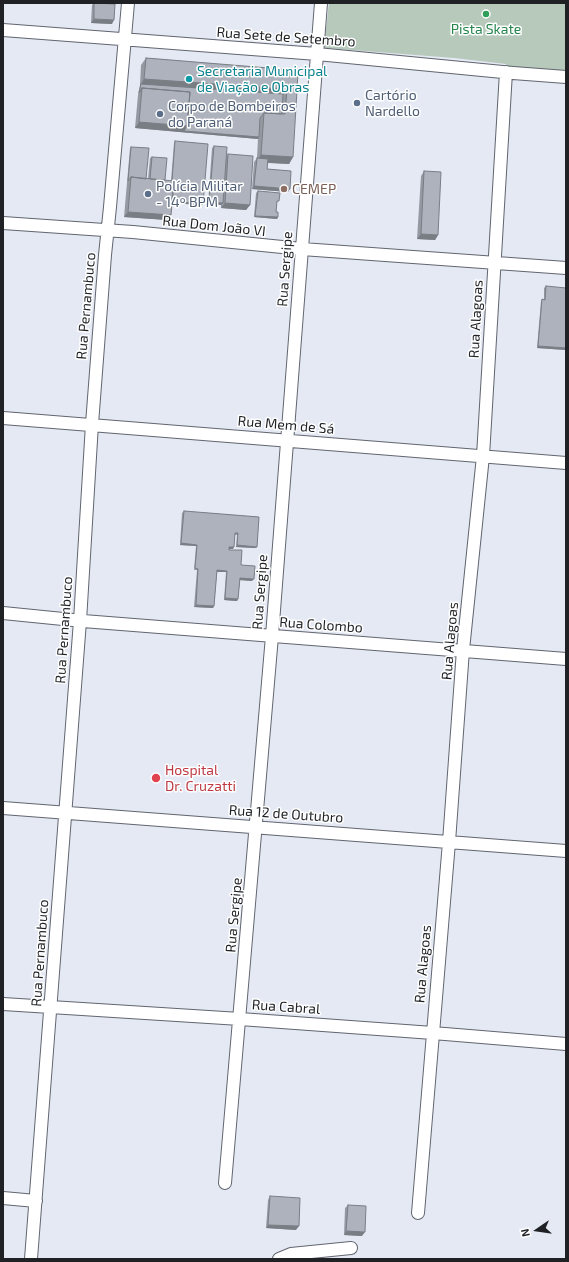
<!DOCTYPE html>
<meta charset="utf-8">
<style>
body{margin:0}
#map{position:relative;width:569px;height:1262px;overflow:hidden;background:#e4e9f4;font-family:"Exo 2",sans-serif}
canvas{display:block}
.frame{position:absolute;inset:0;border:4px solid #1f2125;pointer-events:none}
.north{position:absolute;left:517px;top:1210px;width:40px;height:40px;-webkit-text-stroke:3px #fff;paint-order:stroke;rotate:257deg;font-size:11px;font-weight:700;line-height:16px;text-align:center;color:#1f2125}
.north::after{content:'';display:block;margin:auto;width:14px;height:18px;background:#1f2125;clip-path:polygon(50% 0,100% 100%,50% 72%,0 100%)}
</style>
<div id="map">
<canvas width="569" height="1262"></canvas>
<div class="frame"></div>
<div class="north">N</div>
</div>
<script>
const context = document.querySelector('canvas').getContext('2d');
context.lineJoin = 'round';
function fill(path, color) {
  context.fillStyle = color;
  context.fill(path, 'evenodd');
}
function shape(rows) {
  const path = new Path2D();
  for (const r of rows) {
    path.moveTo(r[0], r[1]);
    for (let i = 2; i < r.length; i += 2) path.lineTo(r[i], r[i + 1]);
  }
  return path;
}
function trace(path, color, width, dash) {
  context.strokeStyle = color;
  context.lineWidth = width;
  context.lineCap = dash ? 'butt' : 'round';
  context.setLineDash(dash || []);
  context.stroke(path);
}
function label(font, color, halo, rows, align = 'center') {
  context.font = font + ' "Exo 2",sans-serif';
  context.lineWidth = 3;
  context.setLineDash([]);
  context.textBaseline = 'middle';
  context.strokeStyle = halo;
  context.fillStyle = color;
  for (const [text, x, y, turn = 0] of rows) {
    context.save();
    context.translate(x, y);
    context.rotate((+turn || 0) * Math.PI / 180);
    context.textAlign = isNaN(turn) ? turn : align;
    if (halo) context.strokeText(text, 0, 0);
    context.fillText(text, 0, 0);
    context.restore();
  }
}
const green = shape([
 [329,3,566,3,566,72,506,67,506,64,454,58,326,48,324,47]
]);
const minor = shape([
 [3,30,317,54,513,73,566,77],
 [3,223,133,232,302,249,566,268],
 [3,418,566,463],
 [3,613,83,621,566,659],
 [3,808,566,851],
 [3,1004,240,1019,433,1033,566,1044],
 [225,1183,272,636,321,3],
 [3,1198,36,1201],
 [418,1213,449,842,463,650,483,456,506,72],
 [31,1259,80,621,92,424,105,255,110,207,128,3],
 [279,1259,291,1254,351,1248]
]);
const wall = shape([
 [94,3,107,3,112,24,91,23,92,5],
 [146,58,293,70,293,157,289,164,268,163,267,169,288,192,252,189,254,162,257,158,258,139,135,128,138,95,140,85,141,65],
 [175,141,203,204,202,205,172,203,171,215,167,220,124,217,130,148,131,147,146,179,148,179,150,158,152,157,165,180,171,181,174,143],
 [214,146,226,157,228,154,250,205,246,210,221,208,221,205,208,204,212,148],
 [424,171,438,235,435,240,417,239,421,176],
 [258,191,278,202,277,202,276,212,278,217,277,219,254,217,256,193],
 [546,286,566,350,537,348,541,301,542,299,544,299,544,288],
 [184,511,259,517,257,547,255,548,236,547,237,535,235,535,233,549,229,549,252,581,240,580,238,599,237,601,224,600,226,572,217,572,214,606,213,608,194,607,197,570,194,570,196,546,180,545,182,513],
 [270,1196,296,1230,266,1228,268,1200],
 [348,1205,362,1236,344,1235,345,1208]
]);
const shadedWall = shape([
 [94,19,114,20,112,24,91,23],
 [144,79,287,89,282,96,141,84],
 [139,122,187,126,259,137,258,139,135,128],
 [261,155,293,157,289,164,256,162],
 [254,186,290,189,288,192,252,189],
 [170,201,203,204,202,205,169,203],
 [209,202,223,203,221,205,208,204],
 [225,203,250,205,246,210,221,208],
 [128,212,171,215,167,220,124,217],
 [255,216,278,217,277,219,254,217],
 [421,234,438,235,435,240,417,239],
 [538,346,566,348,566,350,537,348],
 [181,543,197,545,196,546,180,545],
 [237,545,257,547,255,548,236,547],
 [229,547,234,547,233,549,228,549],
 [217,570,227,571,226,572,216,572],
 [240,578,254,579,252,581,239,580],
 [225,598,238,599,237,601,224,600],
 [196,605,214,606,213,608,194,607],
 [268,1225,299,1226,296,1230,266,1228],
 [346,1231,365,1232,362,1236,344,1235]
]);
const building = shape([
 [94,3,115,4,114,20,94,19,94,3],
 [146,58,293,70,298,73,293,157,261,155,264,113,285,114,287,89,144,79,146,58],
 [141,84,283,94,282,114,264,113,260,118,259,137,184,131,187,126,190,92,142,88,139,93,141,84],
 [142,88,190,92,187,126,139,122,142,88],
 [175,141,208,144,203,204,172,201,174,181,172,181,175,141],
 [214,146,227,147,223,203,209,202,214,146],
 [131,147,149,148,146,179,131,177,128,181,131,147],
 [228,154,253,156,250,205,225,203,228,154],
 [152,157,167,158,165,180,150,179,152,157],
 [257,158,268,159,267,169,291,171,290,189,254,186,257,158],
 [424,171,441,172,438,235,421,234,424,171],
 [131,177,174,181,171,215,128,212,131,177],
 [258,191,280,193,279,201,277,201,276,212,278,212,278,217,255,216,258,191],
 [546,286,566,288,566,348,538,346,542,299,545,300,546,286],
 [184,511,259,517,257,547,237,545,238,533,235,533,234,547,229,547,229,550,242,550,241,565,255,566,254,579,240,578,238,599,225,598,227,571,217,570,214,606,196,605,198,569,195,568,197,545,181,543,184,511],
 [270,1196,300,1198,299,1226,268,1225,270,1196],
 [348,1205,366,1206,365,1232,346,1231,348,1205]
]);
const markers = [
 [486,14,4,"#2e9e5b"],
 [189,79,4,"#0f9aa8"],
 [357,103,4,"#5c6f8a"],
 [160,114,4,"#5c6f8a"],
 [284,189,4,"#8d6e63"],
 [148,194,4,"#5c6f8a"],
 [156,778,5,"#e0444e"]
];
const leisureNames = [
 ["Pista Skate",486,29]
];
const streetNames = [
 ["Rua Sete de Setembro",286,37,4],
 ["Rua Dom João VI",214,226,6],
 ["Rua Sergipe",285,269,-86],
 ["Rua Pernambuco",86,306,-85],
 ["Rua Alagoas",476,319,-87],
 ["Rua Mem de Sá",286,425,5],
 ["Rua Sergipe",260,592,-86],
 ["Rua Colombo",321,625,4],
 ["Rua Pernambuco",64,630,-86],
 ["Rua Alagoas",450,641,-85],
 ["Rua 12 de Outubro",286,814,4],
 ["Rua Sergipe",234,915,-85],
 ["Rua Pernambuco",40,953,-86],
 ["Rua Alagoas",423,964,-85],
 ["Rua Cabral",286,1007,4]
];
const cultureNames = [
 ["Secretaria Municipal",197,71],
 ["de Viação e Obras",197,87]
];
const serviceNames = [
 ["Cartório",365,95],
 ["Nardello",365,111],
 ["Corpo de Bombeiros",168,106],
 ["do Paraná",168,122],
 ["Polícia Militar",156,186],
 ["- 14º BPM",156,202]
];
const educationNames = [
 ["CEMEP",292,189]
];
const healthNames = [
 ["Hospital",165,770],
 ["Dr. Cruzatti",165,786]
];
fill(green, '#b7c9bb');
trace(minor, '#61656f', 14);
trace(minor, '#fff', 12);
fill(wall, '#9599a2');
fill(shadedWall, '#797d84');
fill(building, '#adb2bc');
trace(building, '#797d84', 1);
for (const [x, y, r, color] of markers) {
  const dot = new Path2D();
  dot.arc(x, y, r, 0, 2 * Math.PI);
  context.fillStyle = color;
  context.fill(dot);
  trace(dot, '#fff', 1.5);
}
label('14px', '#27864d', '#fff', leisureNames);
label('14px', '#1f2125', '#fff', streetNames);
label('14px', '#0d838f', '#fff', cultureNames, 'left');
label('14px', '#4e5e75', '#fff', serviceNames, 'left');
label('14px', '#785e54', '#fff', educationNames, 'left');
label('14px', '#be3a42', '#fff', healthNames, 'left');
</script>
